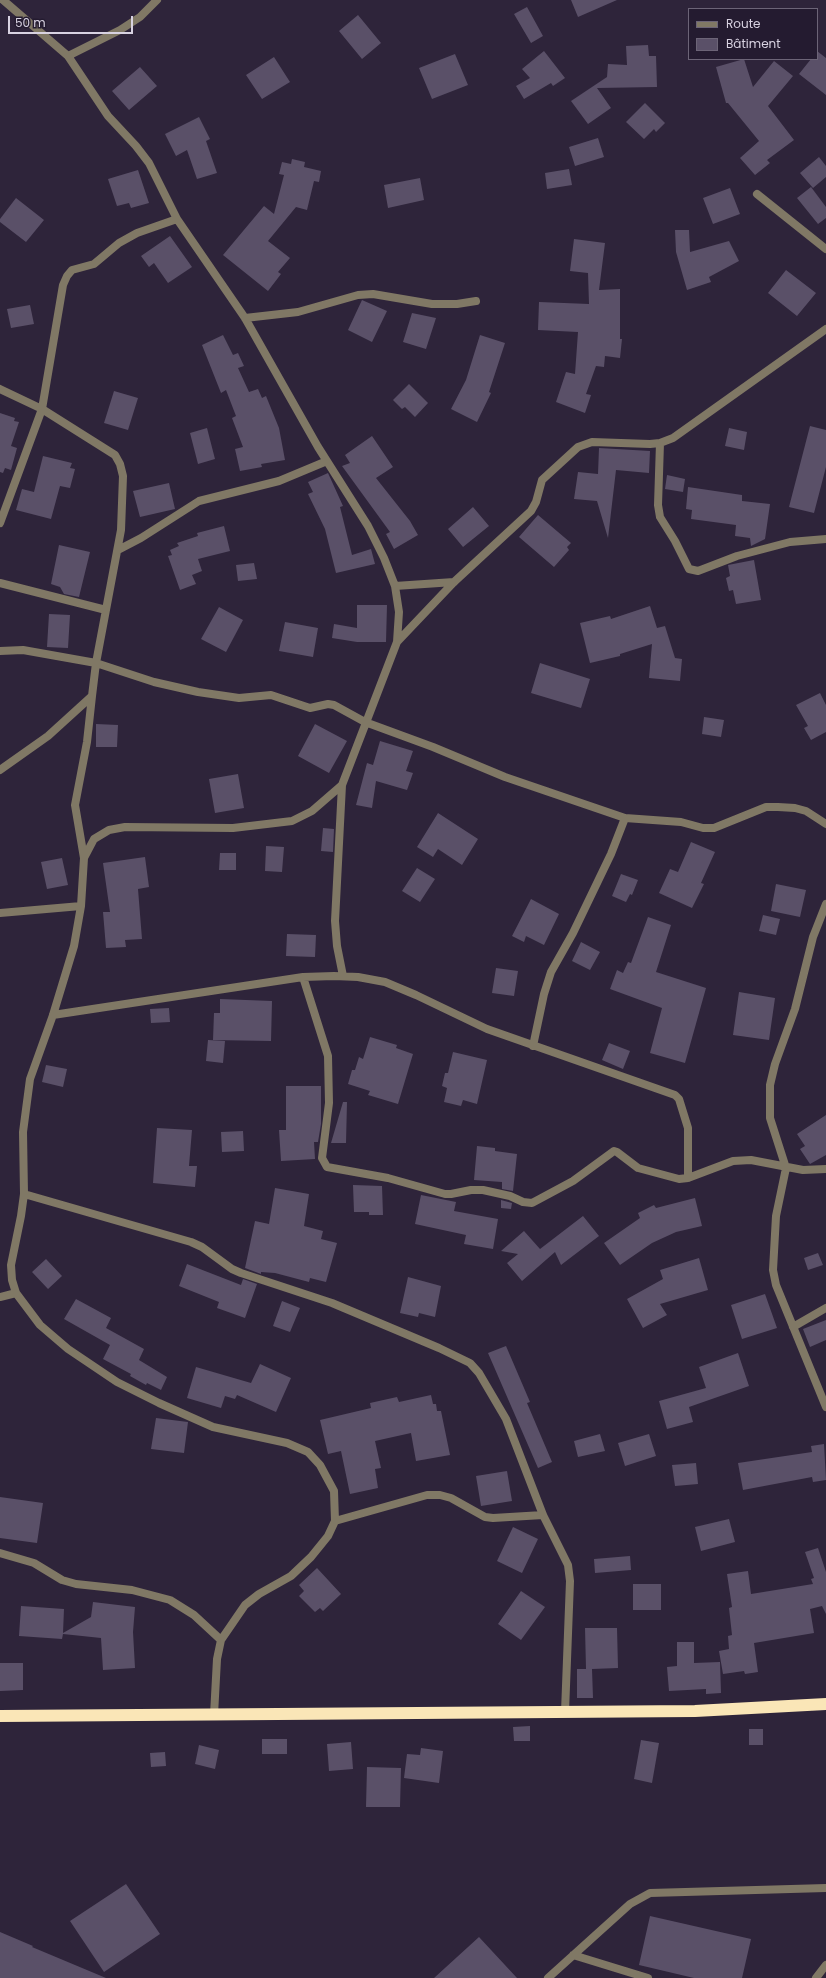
<!DOCTYPE html>
<meta charset="utf-8">
<style>
body{margin:0}
#map{position:relative;width:826px;height:1978px;overflow:hidden;background:#2e243a;font-family:Poppins,sans-serif}
canvas{display:block}
.legend{position:absolute;left:688px;top:8px;width:130px;height:52px;box-sizing:border-box;background:#241b30;border:1px solid #6c6477;margin:0;padding:5px 7px;list-style:none;font-size:12px;color:#d8d2e1}
.legend li{display:flex;align-items:center;gap:8px;height:20px}
.legend b{width:20px;border:1px solid #6c6477}
.scale{position:absolute;left:8px;top:16px;width:125px;height:18px;box-sizing:border-box;border:2px solid #d8d2e1;border-top:0;padding-left:5px;font-size:12px;line-height:14px;white-space:nowrap;color:#d8d2e1;-webkit-text-stroke:3px #241b30;paint-order:stroke}
</style>
<div id="map">
<canvas width="826" height="1978"></canvas>
<ul class="legend">
<li><b style="height:5px;background:#807865"></b>Route</li>
<li><b style="height:11px;background:#5a5068"></b>Bâtiment</li>
</ul>
<div class="scale">50 m</div>
</div>
<script>
const context = document.querySelector('canvas').getContext('2d');
context.lineJoin = 'round';
function fill(path, color) {
  context.fillStyle = color;
  context.fill(path, 'evenodd');
}
function shape(rows) {
  const path = new Path2D();
  for (const r of rows) {
    path.moveTo(r[0], r[1]);
    for (let i = 2; i < r.length; i += 2) path.lineTo(r[i], r[i + 1]);
  }
  return path;
}
function trace(path, color, width, dash) {
  context.strokeStyle = color;
  context.lineWidth = width;
  context.lineCap = dash ? 'butt' : 'round';
  context.setLineDash(dash || []);
  context.stroke(path);
}
const building = shape([
 [571,0,617,0,578,17],
 [527,7,543,36,531,43,514,14],
 [358,15,381,43,362,59,339,31],
 [648,45,649,56,656,56,657,87,597,88,611,108,588,124,571,101,607,77,608,64,627,65,626,46],
 [544,51,565,78,553,86,551,83,524,99,516,86,530,78,522,69],
 [817,51,826,58,826,95,799,74,811,59,817,59],
 [455,54,468,85,432,99,419,68],
 [274,57,290,82,262,99,246,75],
 [744,59,753,87,774,61,793,76,768,106,794,140,767,160,770,163,755,175,740,158,759,141,728,103,726,103,716,67],
 [140,67,157,86,129,110,112,91],
 [645,103,665,123,656,132,654,129,644,139,626,122],
 [199,117,210,139,206,141,217,173,197,179,187,150,176,156,165,134],
 [598,138,604,157,575,166,569,147],
 [819,157,826,166,826,177,813,188,800,173],
 [292,159,305,162,304,167,321,171,319,182,314,181,307,210,296,207,268,241,290,258,278,272,281,274,268,291,223,255,264,206,274,214,284,175,279,174,282,162,291,164],
 [569,169,572,185,547,189,545,173],
 [138,170,149,203,131,208,129,203,117,206,108,179],
 [420,178,424,200,388,208,384,185],
 [811,187,826,207,826,218,818,224,797,198],
 [730,188,740,214,713,224,703,198],
 [16,198,44,220,26,242,0,222,0,219],
 [675,230,689,230,690,252,729,241,739,261,709,277,711,282,687,290,676,252],
 [170,236,192,267,168,283,154,263,149,267,141,256],
 [574,239,605,243,599,290,620,289,620,339,622,339,620,358,605,356,604,367,596,366,586,394,591,395,585,413,556,402,566,372,575,374,578,332,538,330,539,302,589,304,588,273,570,271],
 [786,270,816,293,797,316,768,293],
 [362,300,387,311,372,342,348,330],
 [30,305,34,324,11,328,7,309],
 [412,313,436,318,426,349,403,342],
 [223,335,233,355,238,353,244,366,238,368,249,392,258,389,262,398,266,396,279,428,285,460,261,464,262,467,240,471,235,449,243,447,232,418,236,416,226,390,221,393,202,345],
 [480,335,505,343,489,392,491,393,477,422,451,409,466,380],
 [409,384,428,403,415,417,405,407,402,409,393,400],
 [114,391,138,398,128,430,104,423],
 [0,413,15,418,14,421,19,422,11,446,17,448,11,470,5,468,3,473,0,472],
 [810,426,826,430,826,467,814,513,789,507],
 [207,428,215,459,198,464,190,433],
 [729,428,747,432,744,450,725,446],
 [372,436,393,467,376,478,410,521,418,535,394,549,386,534,390,532,342,466,350,463,345,455],
 [599,448,650,451,649,473,616,470,608,538,597,501,574,499,578,472,598,474],
 [43,456,72,463,70,468,75,469,70,488,60,486,51,519,16,510,22,489,34,492],
 [328,473,343,506,340,507,352,555,371,549,375,564,336,573,325,529,308,494,313,492,308,482],
 [667,475,685,479,683,492,665,489],
 [169,483,175,509,140,517,133,491],
 [688,487,742,495,742,501,770,504,765,539,751,546,750,538,735,536,736,525,691,519,692,510,686,509],
 [473,507,489,526,463,547,448,529],
 [538,515,571,543,567,547,569,550,554,567,519,537],
 [224,526,230,551,198,559,202,571,192,575,196,584,180,590,168,556,172,555,170,550,179,546,177,543,198,536,197,533],
 [59,545,90,552,79,597,64,594,60,587,51,584],
 [754,560,761,600,736,604,733,590,729,591,726,578,730,576,728,565],
 [254,563,257,579,238,581,236,565],
 [357,605,387,605,386,642,357,642,332,638,334,624,357,628],
 [650,606,657,628,665,626,675,658,682,659,680,681,649,678,652,644,620,654,620,656,590,663,580,623,610,616,611,619],
 [219,607,243,620,226,652,201,639],
 [49,614,70,615,68,648,47,647],
 [285,622,318,628,313,657,279,651],
 [540,663,590,679,581,708,531,693],
 [820,693,826,705,826,732,811,740,804,728,808,726,796,705],
 [704,717,724,720,721,737,702,734],
 [96,724,118,725,117,747,96,747],
 [315,724,347,741,329,773,298,756],
 [380,741,413,751,406,771,413,773,407,790,376,781,372,808,356,805,367,763,373,765],
 [238,774,244,808,215,813,209,779],
 [438,813,478,839,462,865,438,849,433,857,417,847],
 [323,828,334,829,333,852,321,851],
 [691,842,715,852,701,883,704,884,692,908,659,893,670,869,678,872],
 [266,846,284,847,282,872,265,871],
 [220,853,236,853,236,870,219,870],
 [145,857,149,887,138,889,142,939,125,940,126,947,106,948,103,912,110,912,103,863],
 [62,858,68,885,47,889,41,862],
 [417,868,435,879,420,902,402,891],
 [621,874,638,880,632,895,630,894,626,902,612,896],
 [776,884,806,890,800,917,771,911],
 [531,899,559,914,544,945,526,936,524,942,512,936],
 [763,915,780,919,776,935,759,931],
 [648,917,671,925,656,972,706,988,685,1063,650,1053,662,1008,610,989,617,970,623,973,628,962,631,963],
 [287,934,316,935,315,957,286,956],
 [581,942,600,952,590,970,572,961],
 [496,968,518,971,514,996,492,993],
 [739,992,775,998,769,1040,733,1035],
 [220,999,272,1001,271,1041,213,1040,214,1013,220,1013],
 [169,1008,170,1022,151,1023,150,1009],
 [370,1037,397,1045,396,1048,413,1054,398,1104,368,1095,370,1091,348,1084,352,1070,355,1070,359,1057,363,1059],
 [208,1040,225,1041,223,1063,206,1061],
 [609,1043,630,1051,623,1069,602,1060],
 [453,1052,487,1060,477,1104,463,1100,461,1106,444,1102,447,1088,442,1086,445,1073,448,1073],
 [46,1065,67,1069,63,1087,42,1082],
 [286,1086,321,1086,321,1124,318,1142,314,1142,315,1159,281,1161,279,1130,286,1130],
 [343,1102,347,1102,346,1143,331,1143],
 [826,1115,826,1155,810,1164,800,1149,805,1146,797,1134],
 [157,1128,192,1130,189,1166,197,1166,195,1187,153,1183],
 [243,1131,244,1151,222,1152,221,1132],
 [477,1146,495,1148,495,1151,517,1154,513,1191,502,1189,502,1182,474,1180],
 [353,1185,382,1186,383,1215,369,1215,369,1212,354,1212],
 [275,1188,309,1194,304,1226,323,1231,321,1239,337,1243,326,1282,310,1278,309,1282,275,1273,261,1272,261,1274,245,1268,255,1221,269,1224],
 [421,1195,456,1202,454,1211,498,1219,493,1249,464,1244,466,1235,415,1224],
 [695,1198,702,1226,676,1232,652,1243,620,1265,604,1243,640,1218,638,1213,654,1205,656,1208],
 [501,1200,512,1203,511,1209,501,1208],
 [583,1216,599,1236,561,1265,555,1252,522,1281,507,1263,518,1254,501,1251,524,1231,540,1249],
 [818,1253,823,1265,808,1270,804,1258],
 [699,1258,708,1290,660,1304,667,1315,643,1328,627,1299,663,1279,660,1270],
 [46,1259,62,1276,48,1289,32,1272],
 [187,1264,241,1285,243,1279,257,1284,245,1318,217,1308,219,1302,179,1286],
 [408,1277,441,1286,435,1317,419,1313,418,1317,400,1313],
 [765,1294,777,1328,742,1339,731,1305],
 [76,1299,111,1318,106,1328,144,1349,139,1360,167,1377,161,1390,147,1383,146,1385,130,1376,131,1374,103,1359,110,1345,64,1319],
 [282,1301,300,1308,290,1332,273,1326],
 [826,1320,826,1340,810,1347,803,1329],
 [506,1346,530,1402,527,1403,552,1462,538,1468,488,1353],
 [738,1353,749,1386,689,1407,693,1422,667,1429,659,1401,706,1388,699,1367],
 [260,1364,291,1378,276,1412,237,1395,235,1399,225,1396,221,1408,187,1398,196,1367,251,1383],
 [431,1395,433,1404,436,1404,437,1411,441,1411,450,1455,416,1461,411,1433,375,1441,381,1468,375,1469,378,1488,350,1494,341,1451,328,1454,320,1420,371,1408,370,1403,397,1397,399,1402],
 [156,1418,188,1422,184,1453,151,1449],
 [600,1434,605,1451,578,1457,574,1441],
 [649,1434,656,1456,625,1466,618,1443],
 [824,1444,826,1480,813,1482,812,1477,743,1490,738,1463,812,1452,811,1446],
 [696,1463,698,1484,675,1486,672,1465],
 [507,1471,512,1501,481,1506,476,1476],
 [0,1497,43,1503,37,1543,0,1538],
 [729,1519,735,1542,701,1551,695,1527],
 [513,1527,538,1539,522,1573,497,1561],
 [818,1548,826,1572,826,1614,822,1606,810,1609,814,1633,754,1643,758,1672,745,1674,744,1671,723,1674,719,1651,729,1649,728,1636,732,1635,729,1608,732,1607,727,1574,748,1571,751,1594,813,1584,811,1579,814,1578,805,1552],
 [630,1556,631,1570,595,1573,594,1559],
 [317,1568,341,1594,323,1611,320,1608,315,1612,299,1596,304,1591,299,1585],
 [633,1584,661,1584,661,1610,633,1610],
 [521,1591,545,1607,521,1640,498,1624],
 [93,1602,135,1607,133,1632,135,1668,103,1670,101,1638,63,1634,62,1639,19,1636,21,1606,64,1609,63,1633,91,1617],
 [585,1628,617,1628,618,1668,592,1669,593,1698,577,1698,577,1669,586,1669],
 [677,1642,694,1642,694,1663,720,1662,721,1693,706,1694,706,1689,669,1691,667,1667,677,1666],
 [0,1663,23,1663,23,1690,0,1691],
 [530,1726,530,1741,514,1741,513,1727],
 [749,1729,763,1729,763,1745,749,1745],
 [262,1739,287,1739,287,1754,262,1754],
 [641,1740,659,1743,652,1783,634,1779],
 [351,1742,353,1769,329,1771,327,1744],
 [199,1745,219,1750,215,1769,195,1764],
 [421,1748,443,1751,439,1783,404,1778,407,1754,420,1755],
 [165,1752,166,1766,151,1767,150,1753],
 [367,1767,401,1768,400,1807,366,1807],
 [126,1884,160,1934,104,1972,70,1921],
 [650,1916,751,1939,742,1978,694,1978,639,1965],
 [0,1932,33,1946,32,1947,106,1978,0,1978],
 [479,1937,517,1978,434,1978]
]);
const lane = shape([
 [573,1955,648,1978],
 [548,1978,630,1904,650,1893,826,1888],
 [816,1978,826,1965]
]);
const street = shape([
 [3,0,68,56,108,116,136,146,149,163,177,219,245,318,318,447,368,526,384,558,395,586,399,612,397,642,342,785,312,811,292,821,233,828,125,827,109,830,94,839,84,858,81,906,74,946,53,1015,30,1079,23,1132,24,1194,21,1216,11,1265,12,1280,16,1293,40,1325,68,1349,117,1382,159,1403,213,1427,287,1443,308,1452,320,1465,334,1491,335,1521,328,1536,311,1557,291,1576,259,1594,245,1605,221,1640,217,1659,214,1715],
 [68,56,120,30,140,17,157,0],
 [757,194,826,249],
 [245,318,298,312,358,295,373,294,432,304,457,304,476,301],
 [0,389,42,409,115,455,120,464,123,476,121,530,96,663,92,696,48,736,0,770],
 [660,443,658,505,660,517,675,541,689,569,698,571,737,556,790,542,826,539],
 [0,523,42,409,63,285,67,276,72,270,94,264,119,243,137,233,177,219],
 [118,550,141,538,199,501,279,481,327,461],
 [0,583,106,610],
 [395,586,454,582],
 [397,642,454,582,531,511,536,502,542,480,578,447,592,442,650,444,660,443,673,438,826,329],
 [0,651,23,650,96,663,154,682,198,692,239,698,271,695,310,708,328,704,334,705,365,722,433,747,505,777,625,818,681,822,703,828,714,828,766,807,778,807,795,808,806,811,826,824],
 [342,785,335,921,337,946,343,976],
 [84,858,75,805,87,742,92,696],
 [826,904,813,937,795,1009,775,1064,770,1085,770,1118,786,1168,776,1216,773,1270,776,1285,826,1407],
 [0,913,81,906],
 [303,977,328,1056,329,1103,322,1158,327,1167,388,1178,445,1194,451,1194,471,1190,483,1190,510,1196,523,1202,532,1203,573,1181,614,1151,617,1152,638,1168,679,1179,688,1178,733,1161,751,1160,803,1170,826,1169],
 [53,1015,303,977,334,976,358,977,385,982,416,995,487,1029,675,1095,679,1099,688,1128,688,1178],
 [533,1046,544,994,551,972,573,933,611,854,625,818],
 [24,1194,191,1242,202,1247,232,1269,241,1273,332,1303,439,1348,470,1363,479,1373,506,1419,543,1515,568,1565,570,1581,565,1712],
 [0,1297,16,1293],
 [793,1327,826,1308],
 [335,1521,427,1495,440,1495,451,1498,485,1517,493,1518,543,1515],
 [0,1553,34,1563,62,1580,76,1584,132,1590,170,1600,194,1615,221,1640]
]);
const highway = shape([
 [0,1716,695,1711,826,1704]
]);
fill(building, '#5a5068');
trace(lane, '#807865', 8);
trace(street, '#807865', 8);
trace(highway, '#fae6b7', 12);
</script>
